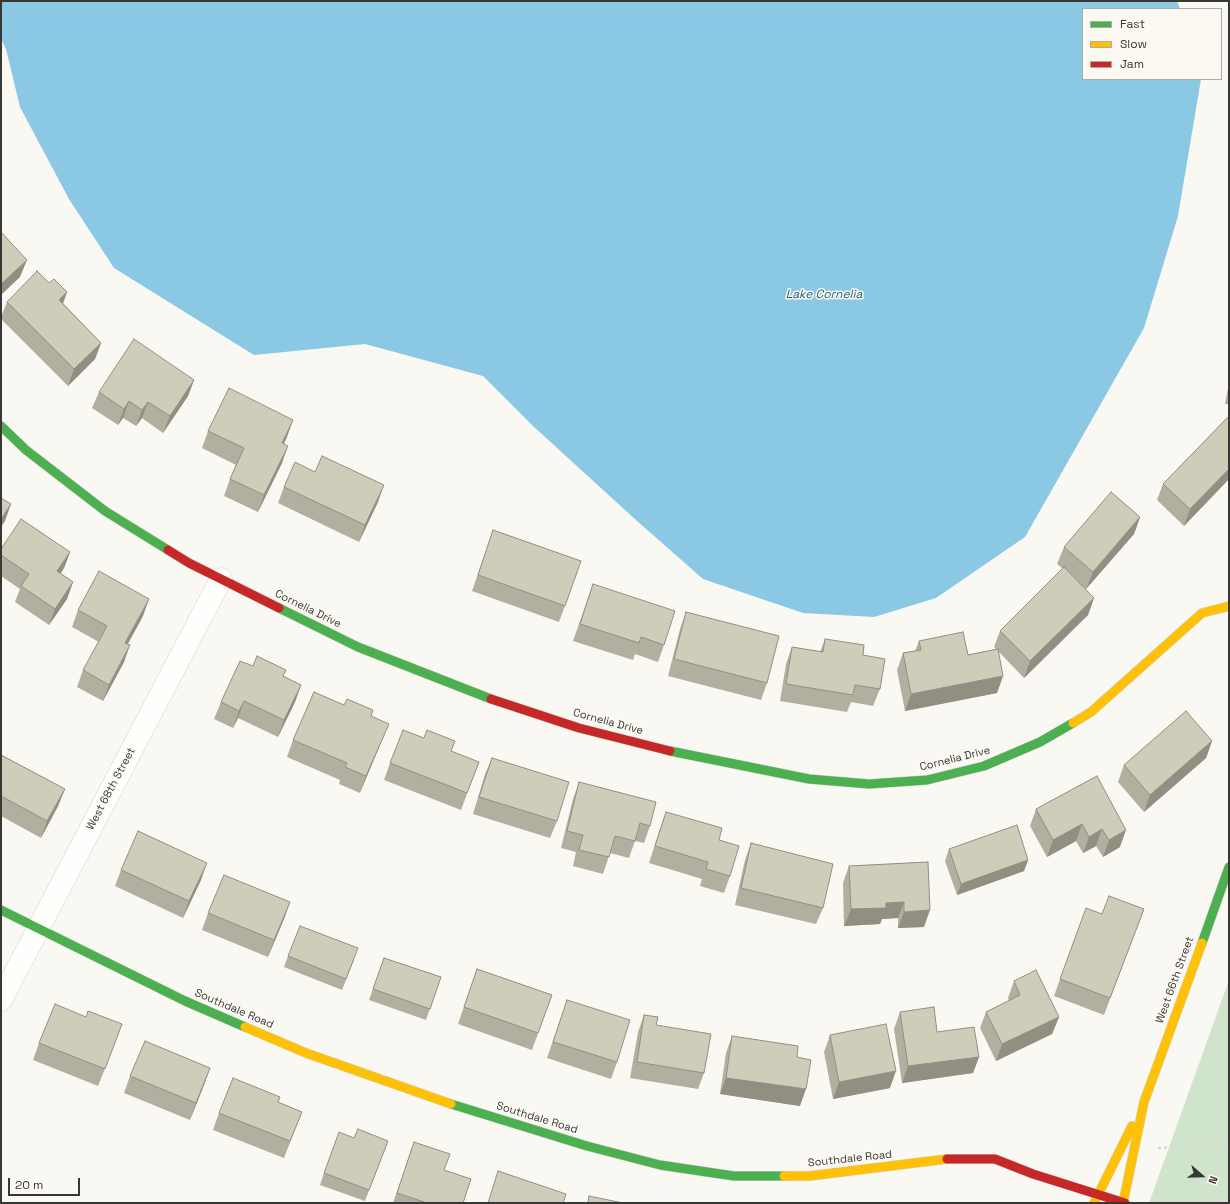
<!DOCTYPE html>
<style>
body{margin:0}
#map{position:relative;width:1230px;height:1204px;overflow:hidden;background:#f9f8f3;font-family:"Space Grotesk",sans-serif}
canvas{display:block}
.frame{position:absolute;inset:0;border:2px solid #383734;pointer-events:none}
.legend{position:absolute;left:1082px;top:8px;width:140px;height:72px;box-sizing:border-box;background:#fbf9f1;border:1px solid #adaba5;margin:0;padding:5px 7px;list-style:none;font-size:12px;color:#383734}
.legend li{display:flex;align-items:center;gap:8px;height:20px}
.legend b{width:20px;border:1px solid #adaba5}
.north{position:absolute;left:1182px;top:1156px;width:40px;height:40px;-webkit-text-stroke:3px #fbf9f1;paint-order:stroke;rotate:110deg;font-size:11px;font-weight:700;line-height:16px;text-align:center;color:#383734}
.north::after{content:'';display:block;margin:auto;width:14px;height:18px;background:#383734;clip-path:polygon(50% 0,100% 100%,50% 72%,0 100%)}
.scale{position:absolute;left:8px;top:1178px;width:72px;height:18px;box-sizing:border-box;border:2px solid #383734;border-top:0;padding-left:5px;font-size:12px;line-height:14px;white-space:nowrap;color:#383734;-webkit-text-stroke:3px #fbf9f1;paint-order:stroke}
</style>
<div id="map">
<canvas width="1230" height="1204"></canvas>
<div class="frame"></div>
<ul class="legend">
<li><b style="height:5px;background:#4caf50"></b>Fast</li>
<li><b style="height:5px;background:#ffc107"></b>Slow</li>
<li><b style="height:5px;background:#c62828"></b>Jam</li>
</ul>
<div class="north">N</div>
<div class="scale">20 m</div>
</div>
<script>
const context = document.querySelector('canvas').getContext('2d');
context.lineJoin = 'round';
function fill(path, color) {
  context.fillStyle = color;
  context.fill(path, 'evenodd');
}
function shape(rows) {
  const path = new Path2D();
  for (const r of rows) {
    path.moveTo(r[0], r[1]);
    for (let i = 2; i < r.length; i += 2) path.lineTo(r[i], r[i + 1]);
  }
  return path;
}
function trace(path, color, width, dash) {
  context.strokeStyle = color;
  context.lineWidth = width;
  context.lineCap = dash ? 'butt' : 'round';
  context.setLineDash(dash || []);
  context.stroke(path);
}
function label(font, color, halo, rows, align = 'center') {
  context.font = font + ' "Space Grotesk",sans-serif';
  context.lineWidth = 3;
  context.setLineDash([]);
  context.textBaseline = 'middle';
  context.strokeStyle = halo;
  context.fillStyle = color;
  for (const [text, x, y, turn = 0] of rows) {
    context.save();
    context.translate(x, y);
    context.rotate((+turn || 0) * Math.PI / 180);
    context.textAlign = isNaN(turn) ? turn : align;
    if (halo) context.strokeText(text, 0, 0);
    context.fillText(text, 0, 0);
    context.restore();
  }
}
const green = shape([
 [1229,980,1229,1203,1149,1203]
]);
const water = shape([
 [1,1,1177,1,1180,9,1083,9,1083,79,1201,79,1178,216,1144,328,1025,537,936,598,874,617,803,613,703,579,636,520,533,426,483,376,365,344,254,355,114,268,69,199,20,107,6,49,1,39]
]);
const path = shape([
 [1158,1148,1229,1145]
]);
const street = shape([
 [1,1000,221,579]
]);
const fast = shape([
 [1,426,26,450,105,511,168,550],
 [279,608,358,647,491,699],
 [670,751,809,779,869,784,927,780,984,766,1040,742,1073,723],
 [1,910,185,1001,245,1027],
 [1202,943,1229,867],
 [451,1104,587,1146,660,1165,734,1176,784,1176]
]);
const slow = shape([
 [1073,723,1091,712,1202,613,1229,606],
 [245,1027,306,1053,451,1104],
 [784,1176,809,1176,947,1159],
 [1094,1203,1132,1126],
 [1123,1203,1144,1102,1202,943]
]);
const jam = shape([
 [168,550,189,563,279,608],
 [491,699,579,728,670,751],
 [947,1159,995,1159,1033,1174,1125,1203]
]);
const wall = shape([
 [49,283,67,292,63,303,101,343,95,359,68,386,1,319,1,317,7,302],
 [194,380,188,396,163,433,142,418,136,426,123,418,118,425,92,408,99,392],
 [1229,383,1229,404,1225,404],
 [1229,416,1229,479,1184,526,1157,500,1163,484],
 [208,431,287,437,284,444,282,463,258,512,224,496,230,479,236,465,202,448],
 [315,472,378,502,359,542,278,503,284,487],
 [1140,517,1134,534,1086,589,1082,586,1094,598,1088,615,1024,678,998,651,1003,676,997,693,905,711,897,670,903,653,915,651,919,641,968,655,996,649,994,647,1000,631,1063,569,1057,564,1064,547],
 [493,530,581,561,559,622,472,591],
 [1,549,70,552,64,568,60,574,73,582,67,599,49,625,15,602,20,589,1,576],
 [593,584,664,645,658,662,635,654,633,660,573,641],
 [78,610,143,616,128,644,124,662,103,701,77,687,83,670,99,642,72,627],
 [686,612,767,683,761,700,668,676,680,629],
 [825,639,863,655,880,689,873,706,851,702,847,712,780,701,786,664,792,647,820,652],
 [253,666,283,676,301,685,295,702,278,737,238,718,233,728,214,719,221,702],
 [344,705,371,716,382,740,360,793,339,784,340,780,287,757,293,740],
 [1212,741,1206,758,1144,812,1118,782,1124,765],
 [451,751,479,762,461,810,384,780,390,763],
 [1,755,65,789,58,806,41,838,1,816],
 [492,758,557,821,550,838,473,814,485,774],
 [1097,776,1120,847,1103,857,1096,846,1083,853,1076,841,1047,857,1030,826,1036,809],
 [579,782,650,826,644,843,635,841,629,858,610,853,603,874,573,866,576,852,561,848,573,799],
 [666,812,719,840,730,876,724,893,700,886,702,879,649,863,660,829],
 [751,843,823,908,816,924,735,905,745,860],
 [949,849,1028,860,1024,871,957,895,945,861],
 [928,862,924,927,898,928,898,918,882,919,880,924,844,926,843,883,849,866],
 [121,870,201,880,183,918,115,886],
 [290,902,284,919,268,957,202,930,208,913],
 [1144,909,1104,1015,1054,996,1060,979,1102,914],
 [288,956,354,960,342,990,284,967],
 [384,958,441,977,426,1020,369,1000],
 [477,969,552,995,532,1050,458,1024],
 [1014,981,1059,1017,1052,1034,996,1061,980,1028,986,1012,1009,1001,1008,998],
 [567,1000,617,1062,611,1079,547,1058],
 [900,1012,979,1057,973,1073,902,1083,894,1029],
 [644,1015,656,1025,704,1073,698,1089,630,1078,638,1032],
 [86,1017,116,1041,98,1086,33,1060,39,1043],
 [830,1035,890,1088,833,1099,824,1052],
 [732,1036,797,1057,800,1106,720,1094,726,1053],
 [210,1068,204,1085,190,1120,124,1093,130,1076],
 [278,1103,302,1112,284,1158,213,1130,219,1113],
 [354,1138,388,1141,365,1201,320,1185,324,1173],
 [414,1142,444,1170,463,1203,393,1203]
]);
const shadedWall = shape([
 [27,260,20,277,1,295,1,284],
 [67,292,61,309,59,300],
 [101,343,95,359,68,386,74,369],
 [194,380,188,396,163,433,170,416],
 [129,401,123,418,118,425,124,409],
 [148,402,142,418,136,426,142,410],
 [293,420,287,437,276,460,282,443],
 [288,446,282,463,258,512,264,495],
 [1229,469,1229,479,1184,526,1190,509],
 [384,485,378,502,359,542,365,525],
 [11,504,5,521,1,527,1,519],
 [1140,517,1134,534,1086,589,1093,572],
 [70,552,64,568,51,588,57,571],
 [73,582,67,599,49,625,55,609],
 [1094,598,1088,615,1024,678,1030,661],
 [149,599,143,616,119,659,125,643],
 [130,645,124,662,103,701,109,685],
 [1003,676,997,693,905,711,911,694],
 [301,685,295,702,278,737,284,720],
 [244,701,238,718,233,728,239,711],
 [389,724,382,740,360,793,366,776],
 [1212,741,1206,758,1144,812,1150,795],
 [65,789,58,806,41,838,47,821],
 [1082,824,1076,841,1047,857,1053,840],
 [1102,829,1096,846,1083,853,1089,837],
 [1126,830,1120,847,1103,857,1109,840],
 [1028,860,1024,871,957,895,961,884],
 [207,863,201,880,183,918,189,901],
 [290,902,284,919,268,957,274,940],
 [904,902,898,918,882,919,880,924,844,926,851,909,886,903],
 [930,910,924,927,898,928,904,912],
 [1059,1017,1052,1034,996,1061,1002,1044],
 [979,1057,973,1073,902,1083,908,1066],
 [210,1068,204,1085,190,1120,196,1103],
 [896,1071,890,1088,833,1099,839,1082],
 [726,1078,806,1089,800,1106,720,1094]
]);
const building = shape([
 [1,232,27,260,1,284,1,232],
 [37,271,49,283,54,279,67,292,59,300,101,343,74,369,7,302,37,271],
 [134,339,194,380,170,416,148,402,142,410,129,401,124,409,99,392,134,339],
 [229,388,293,420,282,443,288,446,264,495,230,479,244,448,208,431,229,388],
 [1229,416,1229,469,1190,509,1163,484,1229,416],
 [322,456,384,485,365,525,284,487,295,462,315,472,322,456],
 [1111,492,1140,517,1093,572,1064,547,1111,492],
 [1,498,11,504,1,519,1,498],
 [21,519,70,552,57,571,73,582,55,609,21,586,29,574,1,555,1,549,21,519],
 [493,530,581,561,565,606,478,575,493,530],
 [1064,567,1094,598,1030,661,1000,631,1064,567],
 [99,571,149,599,125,643,130,645,109,685,83,670,107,626,78,610,99,571],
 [593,584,675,611,664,645,641,637,639,643,580,624,593,584],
 [686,612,779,636,767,683,674,659,686,612],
 [963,632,968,655,998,649,1003,676,911,694,903,653,921,650,919,641,963,632],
 [825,639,864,645,863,655,885,659,880,689,855,685,853,695,786,684,792,647,823,652,825,639],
 [257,656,286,670,283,676,301,685,284,720,244,701,239,711,221,702,240,661,253,666,257,656],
 [314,692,344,705,347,699,373,710,371,716,389,724,366,776,345,767,347,763,293,740,314,692],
 [1186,711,1212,741,1150,795,1124,765,1186,711],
 [403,730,424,738,427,730,455,741,451,751,479,762,467,793,390,763,403,730],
 [1,755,65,789,47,821,1,796,1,755],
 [492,758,569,782,557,821,479,797,492,758],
 [1097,776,1126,830,1109,840,1102,829,1089,837,1082,824,1053,840,1036,809,1097,776],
 [579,782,656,802,650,826,640,823,635,841,615,836,609,857,579,850,583,835,567,831,579,782],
 [666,812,722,828,719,840,739,846,730,876,706,869,708,862,655,846,666,812],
 [1017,825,1028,860,961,884,949,849,1017,825],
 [138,831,207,863,189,901,121,870,138,831],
 [751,843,833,864,823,908,741,888,751,843],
 [928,862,930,910,904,912,904,902,886,903,886,908,851,909,849,866,928,862],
 [224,875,290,902,274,940,208,913,224,875],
 [1109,896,1144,909,1110,998,1060,979,1086,908,1102,914,1109,896],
 [300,926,358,948,346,979,288,956,300,926],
 [384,958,441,977,430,1009,373,989,384,958],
 [477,969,552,995,538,1033,464,1007,477,969],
 [1036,970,1059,1017,1002,1044,986,1012,1020,995,1014,981,1036,970],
 [567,1000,630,1020,617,1062,553,1042,567,1000],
 [55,1004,86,1017,88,1011,122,1024,105,1069,39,1043,55,1004],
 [934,1007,937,1032,974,1027,979,1057,908,1066,900,1012,934,1007],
 [644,1015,658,1017,656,1025,711,1034,704,1073,637,1062,644,1015],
 [886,1024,896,1071,839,1082,830,1035,886,1024],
 [732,1036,798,1046,797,1057,811,1060,806,1089,726,1078,732,1036],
 [145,1041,210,1068,196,1103,130,1076,145,1041],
 [233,1078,280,1097,278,1102,302,1112,290,1141,219,1113,233,1078],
 [358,1129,388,1141,369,1190,324,1173,339,1132,354,1138,358,1129],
 [414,1142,450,1154,444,1170,471,1179,463,1203,427,1203,397,1193,414,1142],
 [498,1171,566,1194,563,1203,488,1203,498,1171],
 [589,1196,623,1203,588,1203,589,1196]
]);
const streetNames = [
 ["Cornelia Drive",308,609,26],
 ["Cornelia Drive",608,722,15],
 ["Cornelia Drive",955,759,-14],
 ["West 68th Street",111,789,-62],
 ["West 66th Street",1175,980,-70],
 ["Southdale Road",234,1009,23],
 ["Southdale Road",537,1118,17],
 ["Southdale Road",850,1159,-6]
];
const waterNames = [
 ["Lake Cornelia",824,295]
];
fill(green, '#d0e4cc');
fill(water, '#8ac8e4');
trace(street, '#d4d4d0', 23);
trace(fast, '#d4d4d0', 10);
trace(slow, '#d4d4d0', 10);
trace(jam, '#d4d4d0', 10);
trace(path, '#d8d8d6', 2.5, [3, 3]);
trace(street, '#fefefd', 22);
trace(fast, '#4caf50', 9);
trace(slow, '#ffc107', 9);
trace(jam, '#c62828', 9);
fill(wall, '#b3afa0');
fill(shadedWall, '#928f82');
fill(building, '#d0ccba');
trace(building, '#928f82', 1);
label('11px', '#383734', '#fbf9f1', streetNames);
label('italic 12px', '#1c5f7c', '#fbf9f1', waterNames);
</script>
